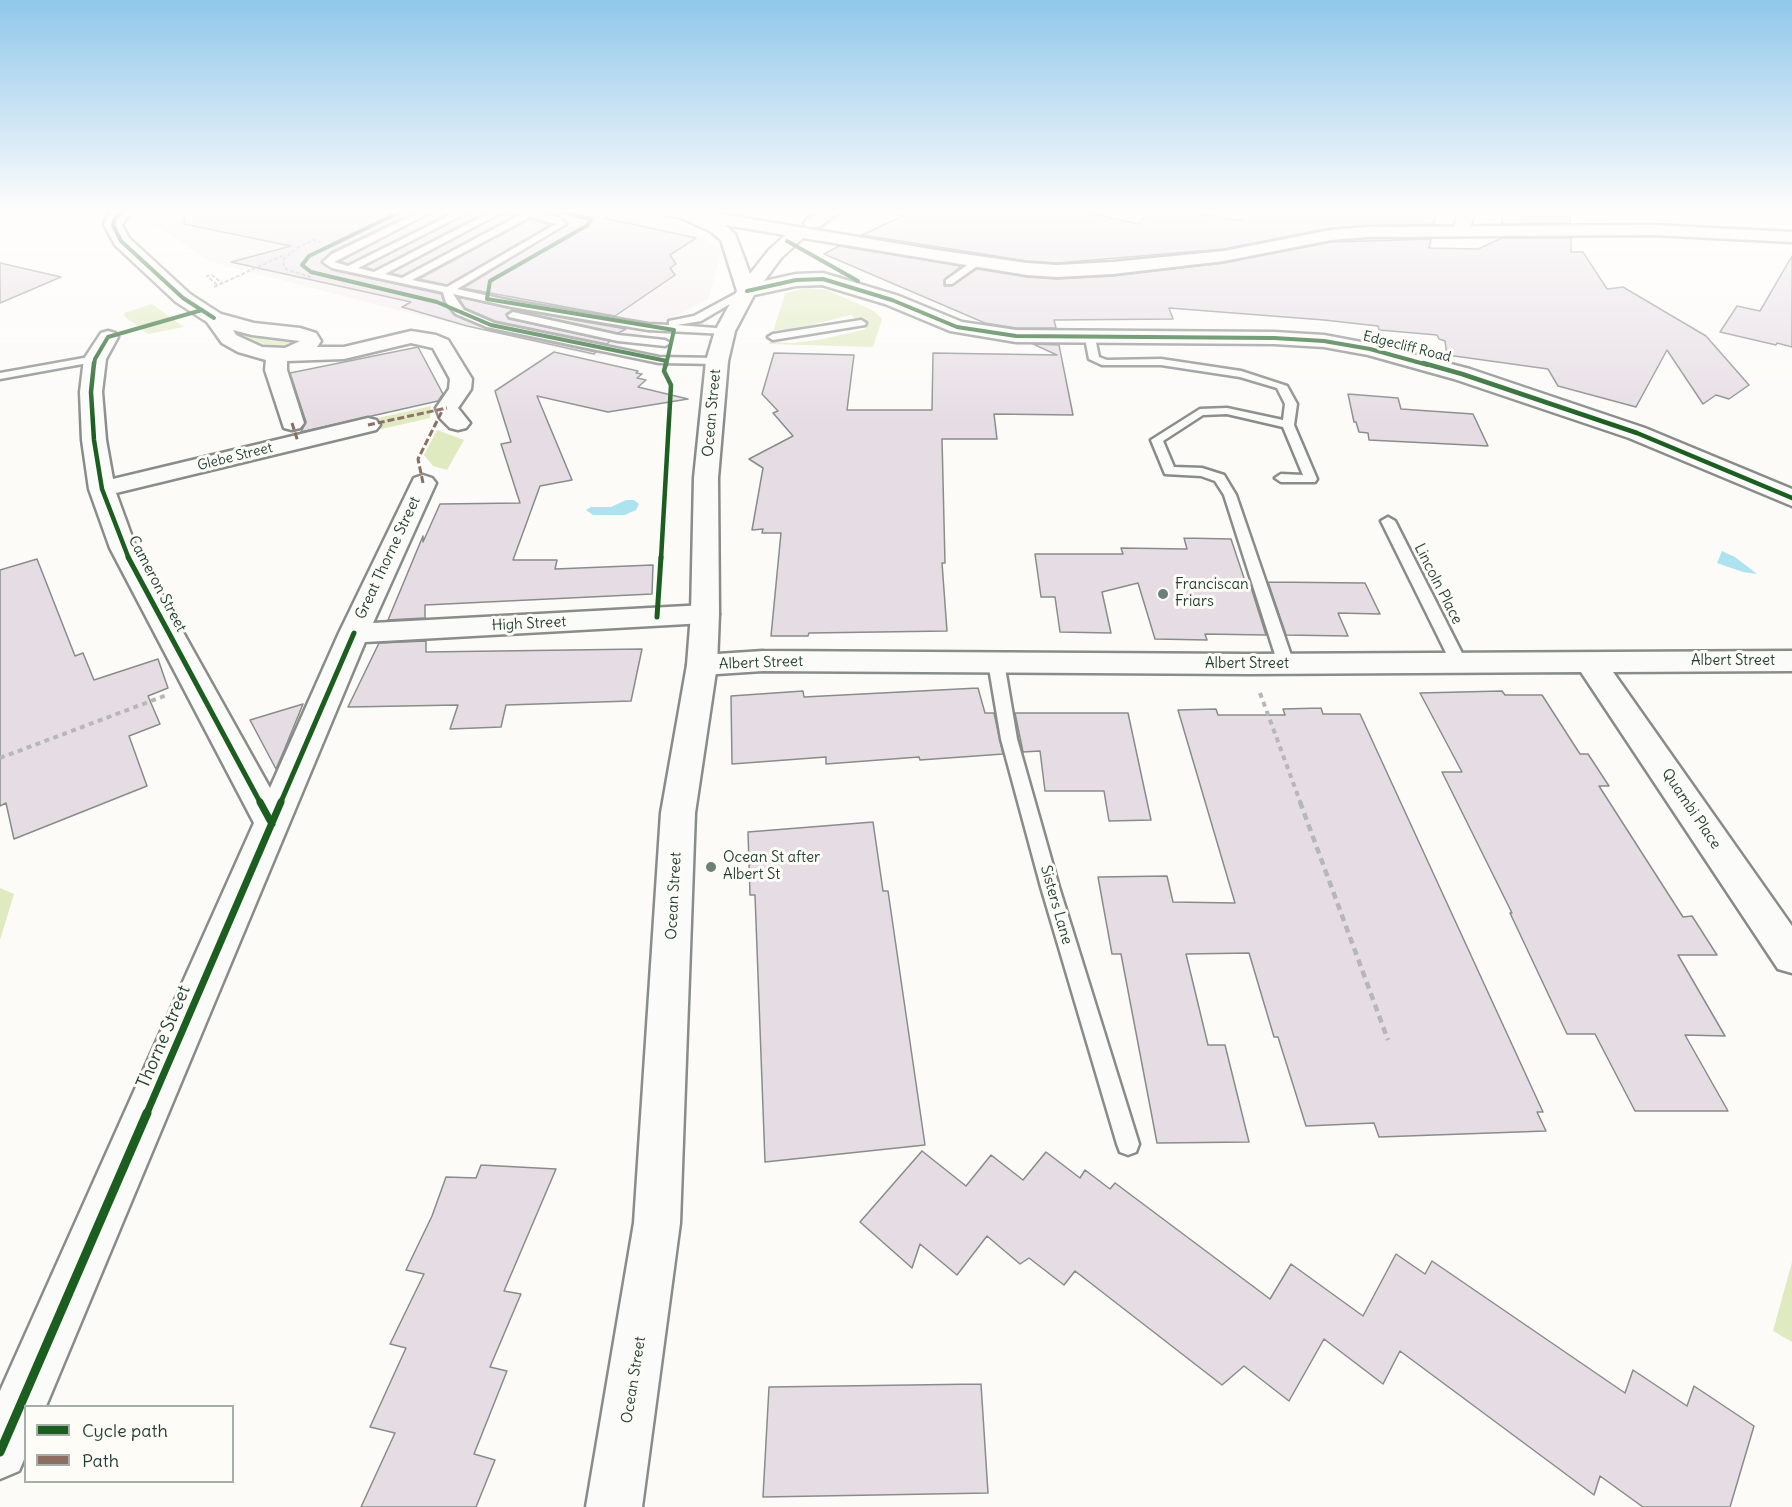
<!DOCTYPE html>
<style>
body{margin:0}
#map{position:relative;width:1792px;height:1507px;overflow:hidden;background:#fcfbf8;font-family:Delius,sans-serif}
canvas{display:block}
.legend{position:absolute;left:24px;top:1405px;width:210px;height:78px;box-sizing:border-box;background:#fdfcf7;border:2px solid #a4b0a9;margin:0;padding:8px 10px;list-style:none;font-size:18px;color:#1f3d34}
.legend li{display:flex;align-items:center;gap:12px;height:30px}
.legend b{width:30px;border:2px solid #a4b0a9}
</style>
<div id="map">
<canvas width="1792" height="1507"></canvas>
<ul class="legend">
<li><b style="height:8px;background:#1b5e20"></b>Cycle path</li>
<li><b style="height:8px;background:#8d6e63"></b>Path</li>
</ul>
</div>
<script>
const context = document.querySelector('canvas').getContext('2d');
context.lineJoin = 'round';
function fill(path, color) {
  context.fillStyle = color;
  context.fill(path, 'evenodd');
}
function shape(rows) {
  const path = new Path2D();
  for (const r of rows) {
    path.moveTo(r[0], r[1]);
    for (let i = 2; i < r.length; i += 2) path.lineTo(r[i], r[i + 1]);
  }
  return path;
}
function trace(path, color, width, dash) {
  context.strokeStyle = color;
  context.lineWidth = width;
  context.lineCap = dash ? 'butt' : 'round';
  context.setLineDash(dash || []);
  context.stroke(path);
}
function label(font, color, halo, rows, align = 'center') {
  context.font = font + ' Delius,sans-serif';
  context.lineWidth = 6;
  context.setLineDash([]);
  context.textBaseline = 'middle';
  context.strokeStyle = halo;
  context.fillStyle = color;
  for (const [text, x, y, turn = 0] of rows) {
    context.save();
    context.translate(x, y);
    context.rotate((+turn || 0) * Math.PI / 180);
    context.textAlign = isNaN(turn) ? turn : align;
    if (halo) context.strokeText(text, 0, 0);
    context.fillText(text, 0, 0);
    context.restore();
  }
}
const built = shape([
 [150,211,632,211,674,218,722,249,708,299,598,357,393,309,209,261,140,215]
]);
const green = shape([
 [809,288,827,290,874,311,882,319,873,347,769,344,785,294,792,291],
 [851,315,866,329,823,339,793,343,772,342,775,330,795,329],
 [152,304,184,327,148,334,125,317,124,313],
 [252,329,309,337,288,355,229,339,235,333],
 [431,406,430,418,360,434,356,423],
 [437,430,464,440,447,470,433,466,424,455],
 [0,888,14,894,0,940],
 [1792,1262,1792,1342,1773,1331]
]);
const water = shape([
 [626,500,634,500,639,504,636,510,625,515,593,515,586,510,591,507,611,507],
 [1722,551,1735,557,1757,574,1743,572,1717,563]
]);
const building = shape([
 [185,211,417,211,331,252,321,262,332,270,441,294,444,303,454,315,487,329,596,352,594,354,467,326,402,307,411,302,231,262,291,246,184,224,185,211],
 [435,211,454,211,348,264,340,261,435,211],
 [472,211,488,211,374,270,364,267,472,211],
 [538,211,616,211,604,218,696,238,670,255,676,264,670,268,675,275,615,316,463,288,568,224,559,215,538,211],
 [913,211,1079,211,1139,224,1149,211,1183,211,1242,221,1242,211,1436,211,1434,224,1331,228,1224,249,1057,263,1027,261,862,235,913,211],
 [1503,211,1570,213,1570,223,1502,224,1503,211],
 [505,212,514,216,402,276,391,273,505,212],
 [530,219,550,225,447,285,419,279,530,219],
 [1502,238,1571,238,1571,252,1583,252,1607,289,1623,287,1706,336,1749,385,1729,399,1716,395,1703,404,1667,350,1636,407,1558,386,1548,369,1447,355,1445,341,1439,339,1437,335,1379,330,1378,326,1324,320,1169,308,1173,319,1054,320,1056,328,1016,328,985,323,824,254,839,246,961,266,944,280,944,286,952,286,977,269,1027,277,1057,279,1113,276,1224,263,1331,242,1431,239,1429,248,1478,249,1502,238],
 [1792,256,1792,347,1777,343,1776,345,1720,332,1737,306,1760,311,1792,256],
 [0,263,61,277,0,303,0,263],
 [458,297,512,309,626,329,618,333,513,310,506,314,509,319,610,341,607,344,495,321,465,308,458,297],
 [1033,344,1059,345,1073,415,994,414,997,439,942,439,945,563,942,563,947,631,809,633,808,636,771,636,781,533,762,533,763,529,752,530,763,468,749,459,793,436,773,413,778,411,762,394,774,353,854,355,847,410,932,410,933,353,1057,355,1033,344],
 [418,347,443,394,438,401,301,432,306,422,290,373,418,347],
 [554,352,638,371,636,373,642,374,637,378,646,380,638,387,688,399,608,412,537,396,572,480,540,486,513,560,557,560,555,569,653,565,652,594,425,605,425,618,388,620,423,536,423,542,440,504,520,503,501,444,511,442,495,391,554,352],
 [1348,394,1398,398,1401,409,1473,414,1488,446,1369,440,1368,433,1359,432,1356,422,1354,422,1348,394],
 [1184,538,1231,539,1245,581,1249,581,1266,635,1205,634,1207,640,1155,639,1138,583,1102,592,1111,633,1060,632,1055,597,1041,597,1035,554,1123,554,1121,548,1187,549,1184,538],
 [37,559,75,656,83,653,94,680,158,659,168,688,148,696,160,724,129,736,147,786,14,839,6,803,0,806,0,570,37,559],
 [1268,582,1365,583,1380,614,1338,613,1348,636,1286,635,1268,582],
 [426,641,426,652,642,649,631,701,506,705,501,727,450,729,458,705,348,707,379,643,426,641],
 [978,688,985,713,994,713,1003,754,920,760,919,757,826,764,826,757,732,764,731,696,803,691,804,697,978,688],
 [1502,691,1505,695,1542,695,1580,754,1588,754,1609,786,1599,786,1683,917,1692,916,1717,955,1678,955,1725,1036,1685,1035,1728,1111,1635,1111,1595,1034,1567,1034,1510,913,1512,913,1442,772,1462,772,1420,693,1502,691],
 [303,704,285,748,276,769,250,720,303,704],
 [1321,708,1323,714,1360,714,1543,1112,1537,1112,1546,1131,1379,1137,1374,1123,1306,1126,1278,1037,1274,1037,1249,953,1186,954,1208,1045,1225,1045,1249,1142,1157,1143,1121,954,1112,954,1098,877,1167,876,1173,902,1235,903,1178,710,1216,709,1218,715,1285,715,1283,709,1321,708],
 [1015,713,1128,713,1151,820,1109,821,1104,791,1045,791,1040,751,1023,752,1015,713],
 [873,822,883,891,888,891,925,1145,765,1162,755,895,750,895,748,832,873,822],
 [922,1151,966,1186,991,1155,1023,1180,1046,1152,1080,1178,1085,1170,1110,1189,1115,1183,1270,1299,1291,1264,1363,1316,1396,1254,1425,1274,1432,1261,1625,1393,1633,1370,1687,1406,1694,1386,1754,1426,1730,1507,1643,1507,1600,1476,1594,1495,1400,1351,1383,1384,1324,1339,1289,1401,1244,1366,1222,1385,1075,1271,1064,1285,1029,1258,1020,1264,987,1236,957,1275,920,1244,912,1268,860,1222,922,1151],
 [481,1165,556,1169,504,1291,521,1294,490,1367,507,1371,474,1454,495,1460,476,1507,361,1507,395,1433,370,1427,406,1348,390,1344,424,1274,406,1270,432,1216,446,1177,476,1178,481,1165],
 [981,1384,988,1493,763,1497,769,1387,981,1384]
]);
const pathFar2 = shape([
 [0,213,31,211],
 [311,277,288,270,284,267,283,260,297,248,313,240,320,242],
 [217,285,207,276,212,275,222,283],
 [214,287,286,254]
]);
const pathFar1 = shape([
 [1260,693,1301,804],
 [0,758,167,695]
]);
const path = shape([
 [1300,802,1388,1040]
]);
const lane = shape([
 [422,211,433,211,334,262,348,266,459,211,470,211,358,268,374,272,493,211,504,211,385,274,402,278,520,215,507,211,525,211,559,217,566,224,457,289,512,301,648,324,669,325,669,321,694,316,744,289,752,291,701,321,677,325,729,329,729,333,725,334,648,330,512,307,453,294,464,310,494,323,659,357,717,358,722,361,717,364,659,363,487,327,456,314,446,302,443,292,332,268,323,262,332,254,422,211],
 [530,217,556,224,447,287,412,280,530,217],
 [976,259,984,261,952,284,946,284,946,280,976,259],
 [513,312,618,335,665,340,670,343,665,346,618,341,509,317,508,315,513,312],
 [861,320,866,323,865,325,773,340,768,337,773,334,861,320],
 [1090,335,1095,338,1099,357,1107,360,1161,359,1241,371,1287,386,1297,404,1294,425,1317,479,1315,482,1281,482,1275,478,1281,474,1303,475,1283,427,1227,414,1203,415,1163,441,1174,467,1202,468,1224,475,1236,495,1294,664,1291,667,1281,667,1278,664,1224,495,1215,481,1201,476,1165,474,1151,440,1200,409,1227,408,1283,420,1285,404,1277,388,1240,377,1161,365,1102,365,1089,359,1085,338,1090,335],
 [95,356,100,359,99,361,0,379,0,373,95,356],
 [1388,517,1395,521,1467,663,1464,666,1459,668,1451,663,1381,521,1388,517],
 [996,657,1004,662,1017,739,1059,887,1139,1144,1136,1152,1128,1155,1120,1152,1117,1144,1041,887,1001,739,988,662,996,657]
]);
const street = shape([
 [113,211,131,211,122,225,129,238,190,294,221,314,254,323,300,328,316,333,321,341,317,347,344,347,411,331,436,335,448,340,472,379,471,389,458,408,470,423,466,428,458,430,450,428,440,418,436,408,449,389,450,379,433,348,411,343,344,359,287,361,287,370,304,423,300,428,292,430,284,428,265,370,266,360,238,352,222,343,207,322,176,302,115,245,104,225,106,218,113,211],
 [233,330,252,335,300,341,285,348,262,347,236,335,233,330],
 [1458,211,1474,211,1469,234,1463,235,1457,234,1454,230,1458,211],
 [108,331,115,333,118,337,106,359,102,392,106,440,113,479,368,418,376,420,380,425,376,430,116,493,136,548,270,788,339,633,414,478,423,475,432,478,436,483,373,623,705,605,715,608,719,614,715,620,705,623,365,642,46,1406,26,1406,26,1455,19,1471,0,1479,0,1391,254,823,110,548,89,489,82,440,80,392,84,359,101,333,108,331],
 [763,651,1249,654,1792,651,1792,671,1613,672,1792,926,1792,973,1778,969,1581,672,1249,674,763,671,702,675,691,672,687,665,691,658,702,655,763,651]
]);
const secondary = shape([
 [678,211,695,211,722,223,735,234,750,274,769,250,792,229,804,229,807,233,804,237,781,258,764,281,796,274,823,273,899,296,962,322,1016,330,1274,332,1324,335,1377,345,1470,369,1645,428,1792,489,1792,506,1629,438,1454,379,1368,355,1324,347,1274,344,1016,342,950,331,885,304,822,285,796,286,754,295,735,331,728,361,718,478,719,614,717,665,695,813,680,1223,642,1507,586,1507,634,1223,661,813,687,665,691,614,694,478,706,361,715,331,737,291,721,240,710,231,679,217,678,211],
 [821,211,841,211,819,227,807,227,804,223,807,219,821,211]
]);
const primary = shape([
 [663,211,702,211,936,250,1027,263,1057,265,1113,262,1224,251,1331,230,1367,227,1652,225,1792,232,1792,242,1652,235,1367,237,1331,240,1224,261,1113,274,1057,277,1027,275,936,260,671,216,665,215,663,211]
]);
const quiet = shape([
 [292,423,298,442],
 [368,425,447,408],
 [423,483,418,459,443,409]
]);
const cyclewayFar4 = shape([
 [123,211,115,218,113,225,121,241,183,298,214,318],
 [402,211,309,256,302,265,311,272,437,302,491,325,667,361],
 [557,211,591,219,588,225,490,281,487,299,674,330,666,365],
 [787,241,858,281],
 [747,291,796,280,823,279,892,300,957,327,1016,336,1274,338,1324,341,1370,349,1428,365],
 [94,365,95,359,108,337,202,310]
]);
const cyclewayFar3 = shape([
 [94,363,91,392,94,440,102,489,129,559],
 [1423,363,1462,374,1637,433,1792,498],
 [661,559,671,385,664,371,666,363]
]);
const cyclewayFar2 = shape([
 [128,557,261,804],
 [657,617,661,557],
 [280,804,354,633]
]);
const cyclewayFar1 = shape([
 [260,802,272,824],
 [146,1115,281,802]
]);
const cycleway = shape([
 [0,1452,147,1113]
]);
const markers = [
 [1163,594,6,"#6c8079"],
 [711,867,6,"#6c8079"]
];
const farStreetnames = [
 ["Edgecliff Road",1407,347,14],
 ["Glebe Street",235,457,-14]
];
const streetNames = [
 ["Ocean Street",712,413,-85],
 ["Great Thorne Street",388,558,-65],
 ["Cameron Street",157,584,62],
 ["Lincoln Place",1438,584,63],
 ["High Street",529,624,-3],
 ["Albert Street",1733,661],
 ["Albert Street",761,663,-2],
 ["Albert Street",1247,664],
 ["Quambi Place",1691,809,56],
 ["Ocean Street",674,896,-87],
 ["Sisters Lane",1056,905,74],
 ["Ocean Street",634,1380,-81]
];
const poiNames = [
 ["Franciscan",1175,585],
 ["Friars",1175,602],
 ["Ocean St after",723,858],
 ["Albert St",723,875]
];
const nearStreetnames = [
 ["Thorne Street",164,1037,-67]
];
fill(built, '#f4edf0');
fill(green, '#e0eac0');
fill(water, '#ade3ee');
fill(building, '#e6dde4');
trace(building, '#888d8a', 1.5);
trace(lane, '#888d8a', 5);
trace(street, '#888d8a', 5);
trace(secondary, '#888d8a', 5);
trace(primary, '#888d8a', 5);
trace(pathFar2, '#b5b8b6', 2, [4, 2]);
trace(pathFar1, '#b5b8b6', 4, [5, 4.5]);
trace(path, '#b5b8b6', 4.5, [7, 5]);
fill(lane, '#fbfbf9');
fill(street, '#fbfbf9');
fill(secondary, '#fbfbf9');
fill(primary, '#fbfbf9');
trace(quiet, '#8d6e63', 3, [7, 3]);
trace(cyclewayFar4, '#1b5e20', 4);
trace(cyclewayFar3, '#1b5e20', 4.5);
trace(cyclewayFar2, '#1b5e20', 5);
trace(cyclewayFar1, '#1b5e20', 7);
trace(cycleway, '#1b5e20', 9);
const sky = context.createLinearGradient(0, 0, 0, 422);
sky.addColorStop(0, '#90c7ea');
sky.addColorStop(0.5, '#fefdfc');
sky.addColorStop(1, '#fefdfc00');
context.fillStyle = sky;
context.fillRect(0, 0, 1792, 422);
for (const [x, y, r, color] of markers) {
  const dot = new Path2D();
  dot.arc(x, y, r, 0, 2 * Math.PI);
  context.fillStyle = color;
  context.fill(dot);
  trace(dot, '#fdfcf7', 2);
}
label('14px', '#1f3d34', '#fdfcf7', farStreetnames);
label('15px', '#1f3d34', '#fdfcf7', streetNames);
label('15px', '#1f3d34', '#fdfcf7', poiNames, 'left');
label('18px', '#1f3d34', '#fdfcf7', nearStreetnames);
</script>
